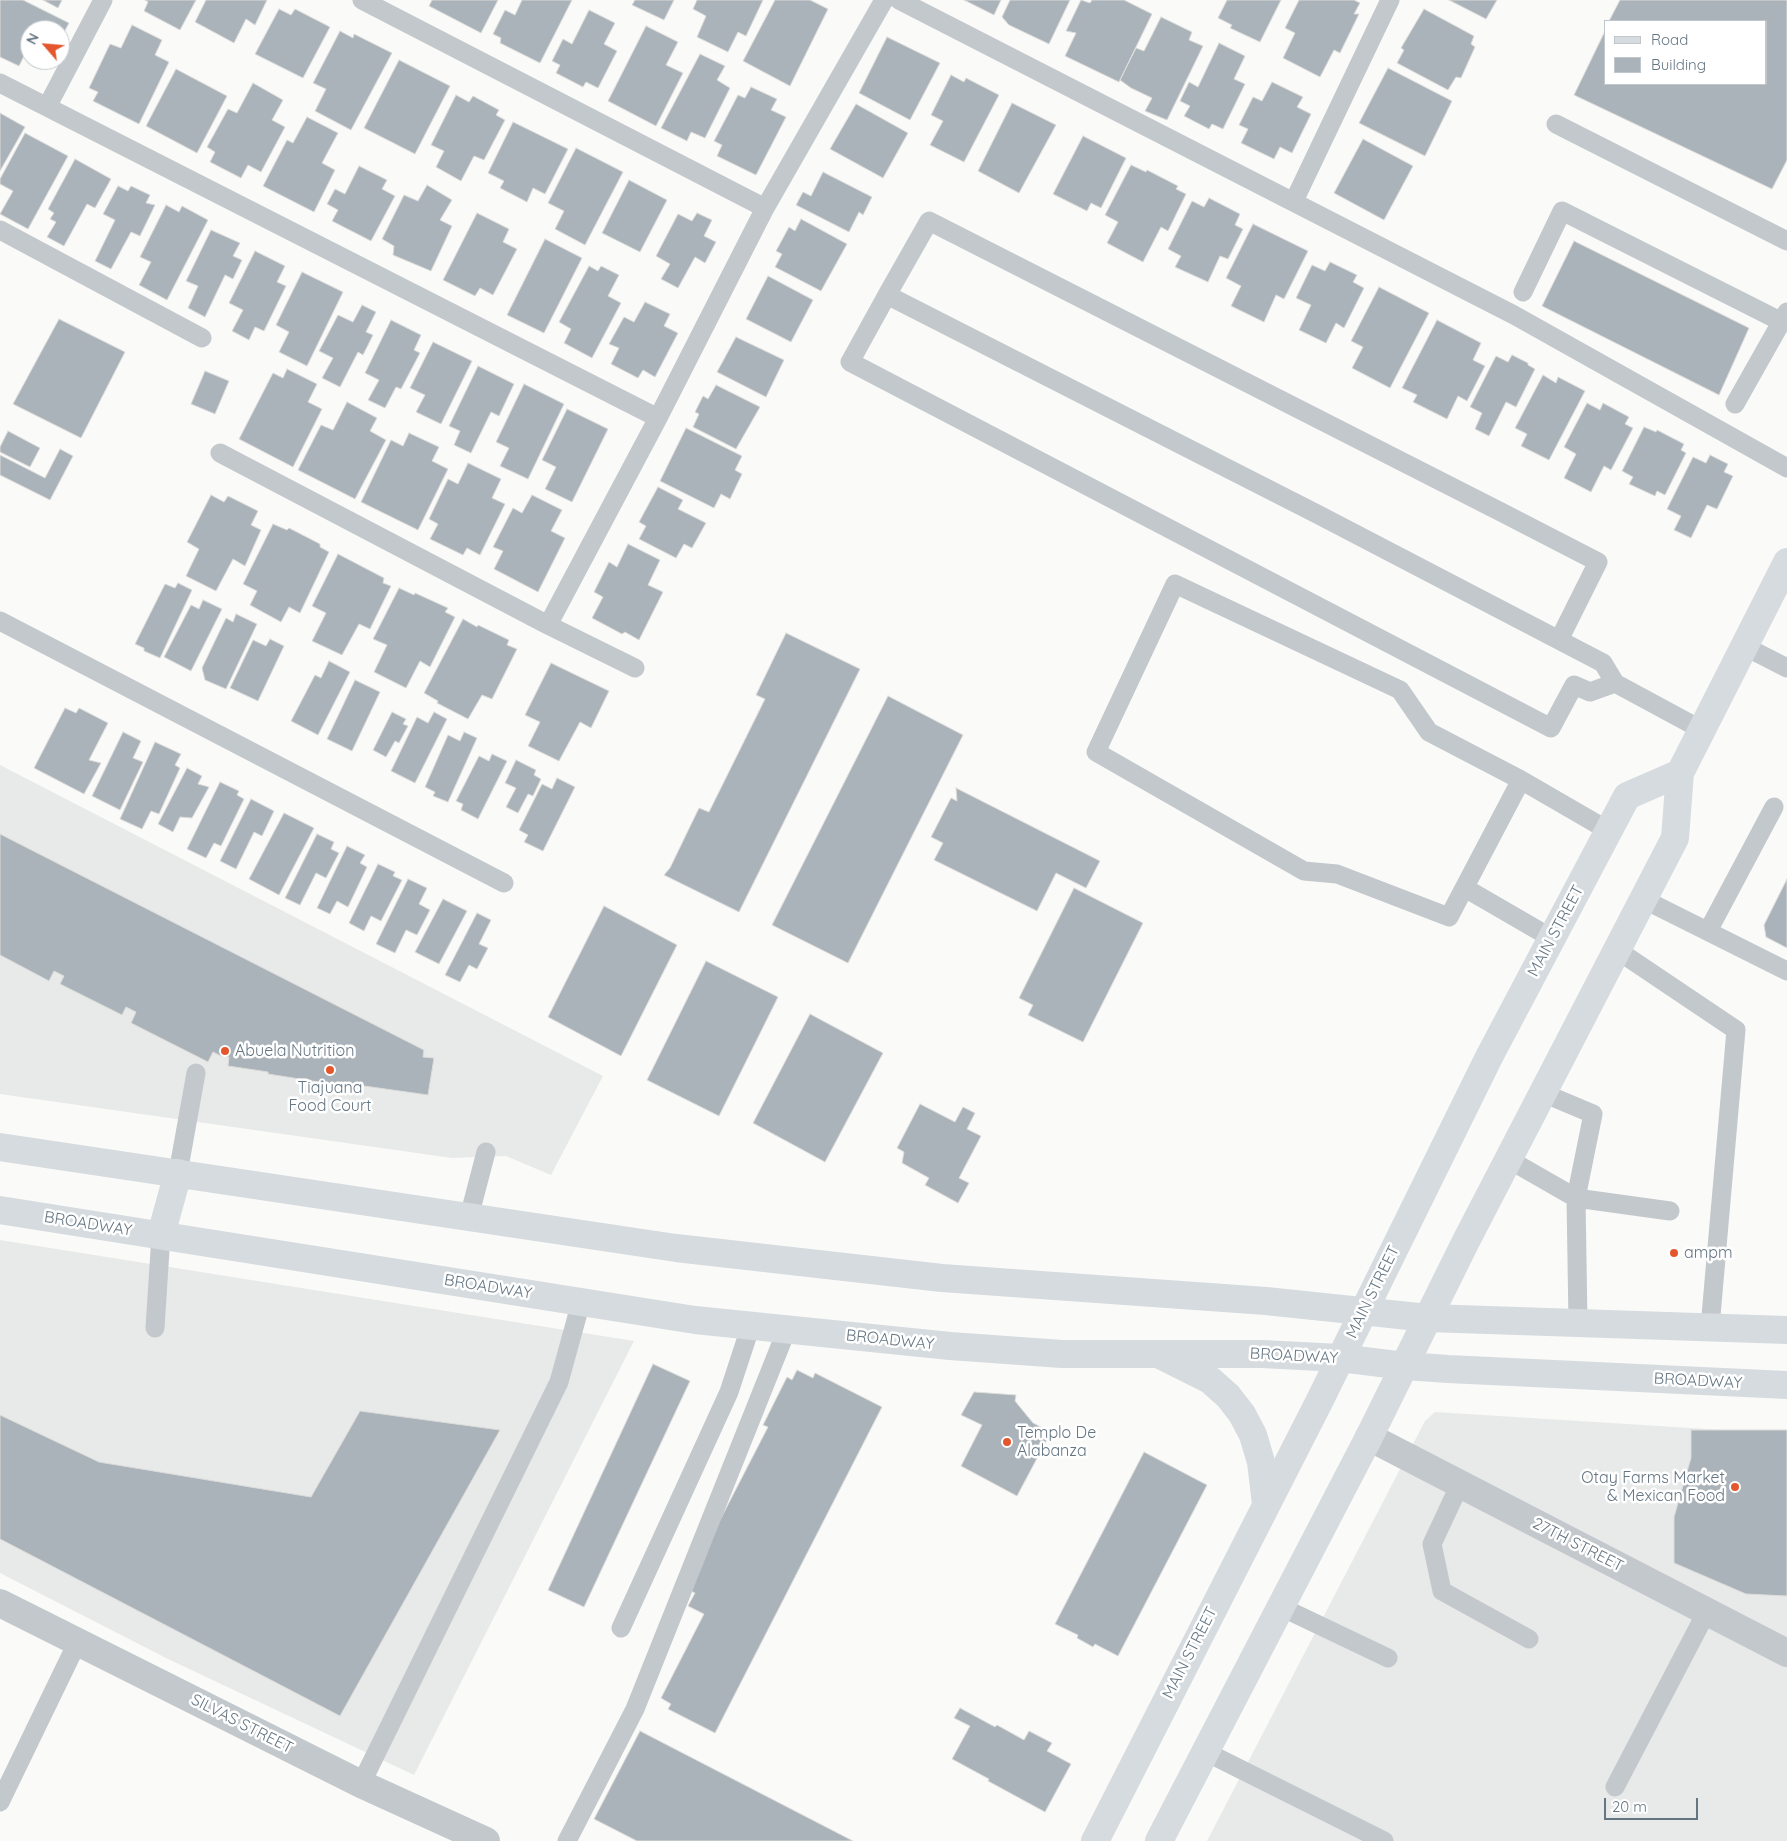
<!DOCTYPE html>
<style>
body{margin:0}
#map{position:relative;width:1787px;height:1841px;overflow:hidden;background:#fafaf8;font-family:Quicksand,sans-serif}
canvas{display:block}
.legend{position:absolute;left:1604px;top:20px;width:162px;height:65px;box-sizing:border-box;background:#fff;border:1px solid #c1c8cd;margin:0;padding:6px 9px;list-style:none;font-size:15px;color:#657683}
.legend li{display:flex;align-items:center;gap:10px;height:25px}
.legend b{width:25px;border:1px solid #c1c8cd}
.north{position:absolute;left:20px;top:20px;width:50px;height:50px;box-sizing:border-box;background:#fff;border:1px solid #c1c8cd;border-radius:50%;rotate:297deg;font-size:14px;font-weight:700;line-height:20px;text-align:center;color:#657683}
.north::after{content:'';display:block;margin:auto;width:18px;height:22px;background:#e4572e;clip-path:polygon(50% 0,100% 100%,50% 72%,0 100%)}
.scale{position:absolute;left:1604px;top:1798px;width:94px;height:22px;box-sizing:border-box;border:2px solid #657683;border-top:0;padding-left:6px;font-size:15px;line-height:18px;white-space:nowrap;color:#657683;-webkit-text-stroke:4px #fff;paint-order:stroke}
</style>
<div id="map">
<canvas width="1787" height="1841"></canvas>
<ul class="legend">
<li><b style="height:6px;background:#d6dbdf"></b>Road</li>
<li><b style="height:14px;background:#aab3b9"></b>Building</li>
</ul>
<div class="north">N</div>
<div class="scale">20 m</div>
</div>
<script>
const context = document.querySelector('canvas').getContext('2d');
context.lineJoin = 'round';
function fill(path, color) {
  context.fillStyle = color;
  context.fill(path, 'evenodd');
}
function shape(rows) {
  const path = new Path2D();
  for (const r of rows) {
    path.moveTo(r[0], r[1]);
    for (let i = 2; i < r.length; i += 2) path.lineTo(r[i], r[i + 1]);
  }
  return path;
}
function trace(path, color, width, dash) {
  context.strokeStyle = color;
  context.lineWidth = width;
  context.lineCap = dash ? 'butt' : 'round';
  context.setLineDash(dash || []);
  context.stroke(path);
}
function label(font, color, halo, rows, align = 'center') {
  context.font = font + ' Quicksand,sans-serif';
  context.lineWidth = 5;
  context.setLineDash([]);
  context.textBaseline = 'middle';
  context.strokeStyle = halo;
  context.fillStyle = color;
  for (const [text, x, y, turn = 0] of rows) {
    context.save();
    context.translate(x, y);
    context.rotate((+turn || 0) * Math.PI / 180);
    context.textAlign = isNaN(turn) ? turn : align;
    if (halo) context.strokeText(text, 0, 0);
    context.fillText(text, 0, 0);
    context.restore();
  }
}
const built = shape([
 [0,765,603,1076,551,1175,506,1156,452,1158,0,1094],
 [0,1240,634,1341,414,1775,168,1659,0,1573],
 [1435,1412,1787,1434,1787,1841,1207,1841,1425,1421]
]);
const building = shape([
 [0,0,23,0,69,23,61,38,60,30,30,30,30,59,24,56,19,66,0,57,0,0],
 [43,0,62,0,58,8,43,0],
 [145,0,196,0,180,30,144,11,148,2,145,0],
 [206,0,267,0,255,25,246,19,234,43,195,22,206,0],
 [432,0,498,0,481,33,429,6,432,0],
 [522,0,572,0,540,63,500,43,501,38,493,34,505,10,515,15,522,0],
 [635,0,674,0,664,20,632,5,635,0],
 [697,0,763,0,746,36,738,32,728,52,697,37,706,16,693,9,697,0],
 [775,0,810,0,828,9,790,86,743,61,775,0],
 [964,0,1001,0,994,15,964,0],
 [1010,0,1070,0,1049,44,1009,25,1002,17,1010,0],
 [1081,0,1090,3,1092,0,1124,0,1152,14,1119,82,1065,56,1076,33,1066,31,1081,0],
 [1227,0,1281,0,1260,42,1230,28,1232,25,1218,18,1227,0],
 [1299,0,1354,0,1360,3,1354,14,1359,14,1340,53,1334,50,1320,77,1283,58,1295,33,1285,28,1299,0],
 [1449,0,1497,0,1486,19,1449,0],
 [1620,0,1787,0,1787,160,1772,189,1574,95,1606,29,1606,84,1766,84,1766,21,1609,21,1620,0],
 [279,9,291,15,295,9,330,27,303,78,255,54,279,9],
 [1424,9,1474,36,1471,44,1475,47,1461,78,1456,77,1448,90,1397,63,1404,50,1401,48,1424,9],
 [589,10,615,23,604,44,617,51,598,88,586,82,583,87,556,73,560,65,552,61,563,39,572,44,589,10],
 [1161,17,1192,32,1189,40,1203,46,1167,120,1145,111,1152,98,1131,88,1120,80,1136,48,1144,51,1161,17],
 [132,25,162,40,155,55,169,62,139,124,93,101,98,92,89,88,110,44,121,48,132,25],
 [646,26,678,42,666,65,683,73,656,126,608,101,646,26],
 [340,31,353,38,354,34,392,53,351,130,315,111,326,89,313,83,340,31],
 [887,37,940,63,910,120,859,93,887,37],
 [1219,43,1245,56,1234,79,1245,84,1223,129,1212,124,1209,129,1184,116,1190,106,1180,101,1189,82,1198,87,1219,43],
 [700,54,725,66,717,80,730,88,705,138,691,132,687,141,661,128,700,54],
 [399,60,450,86,415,154,364,128,399,60],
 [1388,68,1452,101,1425,156,1359,123,1388,68],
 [176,69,227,96,197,153,146,126,176,69],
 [951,75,964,82,966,78,999,95,964,162,930,145,943,121,931,115,951,75],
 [1272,82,1303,97,1297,107,1311,114,1292,153,1280,147,1274,159,1241,143,1248,129,1239,125,1253,97,1262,101,1272,82],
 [253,83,283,100,272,120,285,127,261,172,248,165,241,178,210,162,215,152,207,147,228,109,237,113,253,83],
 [751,87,777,99,771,110,786,117,756,175,717,156,722,145,714,141,738,95,745,98,751,87],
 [456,95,469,102,473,96,499,110,496,115,505,120,484,160,474,156,461,181,436,167,444,151,431,145,456,95],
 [1012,103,1056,125,1019,193,978,171,1012,103],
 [856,104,908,133,883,178,830,149,856,104],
 [0,113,25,127,0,171,0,113],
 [307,117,338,133,322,163,335,170,314,212,263,186,287,140,293,143,307,117],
 [513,122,568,149,545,194,533,188,527,202,500,188,504,181,488,173,513,122],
 [25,133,68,156,28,229,0,214,13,191,0,184,0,179,25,133],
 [1083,136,1126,158,1101,208,1091,203,1087,211,1053,194,1083,136],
 [1363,139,1413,166,1384,220,1334,193,1363,139],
 [576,148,623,172,585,245,555,229,564,211,548,203,576,148],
 [75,159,111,179,95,208,87,204,64,246,47,237,56,222,50,219,54,213,48,209,75,159],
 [1131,165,1146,172,1147,170,1178,186,1176,189,1186,194,1168,231,1161,227,1143,262,1107,243,1118,222,1105,215,1131,165],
 [359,166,387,180,382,189,395,196,371,241,332,221,338,210,327,204,335,189,345,194,359,166],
 [823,172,872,197,863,215,859,212,849,232,796,205,803,192,811,196,823,172],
 [629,180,667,200,640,252,602,233,629,180],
 [427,185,452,200,440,220,452,226,431,271,393,255,394,246,382,239,404,195,418,201,427,185],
 [118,186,128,191,131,186,150,195,146,203,155,205,140,236,131,232,111,269,95,261,115,220,103,214,118,186],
 [1209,198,1240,214,1235,225,1243,229,1228,259,1220,256,1208,282,1175,267,1181,256,1168,249,1192,201,1204,207,1209,198],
 [166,205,179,212,182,206,208,220,167,300,139,285,151,262,140,257,166,205],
 [477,213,509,229,503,242,517,249,493,295,480,288,475,296,443,280,477,213],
 [697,213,712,220,704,236,716,242,705,263,695,257,678,288,661,279,670,264,656,256,678,214,692,221,697,213],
 [801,219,847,244,821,291,775,267,782,254,776,251,789,227,795,231,801,219],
 [1253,224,1308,251,1284,299,1276,295,1264,322,1231,306,1241,286,1226,278,1253,224],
 [211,230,240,243,233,256,242,260,233,279,225,275,205,317,188,308,198,286,186,281,211,230],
 [545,239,582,258,544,333,507,315,545,239],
 [1574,241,1749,328,1719,395,1542,306,1574,241],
 [255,251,285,266,277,282,286,286,264,331,255,327,249,340,232,331,243,310,229,303,255,251],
 [1330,262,1357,275,1353,282,1364,288,1344,328,1336,323,1326,343,1299,330,1311,305,1296,298,1312,265,1325,271,1330,262],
 [589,266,598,271,601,266,619,275,608,296,621,303,592,358,564,343,571,329,559,322,589,266],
 [302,272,343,292,307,366,279,352,289,332,276,325,302,272],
 [768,276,813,300,791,342,746,319,768,276],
 [1379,287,1429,313,1390,388,1352,368,1363,347,1351,341,1379,287],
 [645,302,670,314,664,326,678,333,655,377,643,370,638,378,611,364,619,348,609,344,624,317,634,322,645,302],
 [362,305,376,312,366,332,373,335,363,355,358,352,340,387,322,378,333,358,319,351,338,315,353,322,362,305],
 [59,319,125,352,81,438,13,404,59,319],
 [391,320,421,335,414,350,420,353,401,389,396,387,385,408,368,400,379,380,365,373,391,320],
 [1437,320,1481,343,1473,360,1485,366,1467,401,1458,396,1447,419,1413,402,1417,395,1402,388,1437,320],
 [736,337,784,360,766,397,717,372,736,337],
 [433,342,472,361,441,424,416,412,425,395,410,388,433,342],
 [1512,355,1528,363,1528,365,1535,369,1516,407,1506,402,1489,436,1475,429,1482,413,1470,407,1496,356,1508,362,1512,355],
 [478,366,514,384,499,416,491,412,471,453,454,445,460,431,449,426,478,366],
 [287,369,317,384,308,402,322,409,293,467,239,439,273,373,283,378,287,369],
 [205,371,229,381,215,414,191,404,205,371],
 [1543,375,1556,383,1558,377,1585,391,1549,460,1521,446,1527,434,1515,428,1543,375],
 [524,384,564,404,528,479,500,466,509,448,496,442,524,384],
 [716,385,760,407,736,449,693,427,699,414,695,412,703,396,708,399,716,385],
 [347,402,377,418,370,431,386,440,355,499,298,470,321,425,333,430,347,402],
 [1587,403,1600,410,1603,403,1629,417,1625,424,1633,428,1611,470,1604,466,1591,492,1564,478,1576,454,1564,447,1587,403],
 [567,409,608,429,572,502,545,489,556,467,542,460,567,409],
 [1644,427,1656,432,1657,430,1684,444,1681,450,1686,453,1665,495,1657,491,1655,496,1629,484,1633,477,1622,471,1644,427],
 [686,428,742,456,735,470,742,474,730,499,721,494,714,508,660,481,686,428],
 [8,431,40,448,30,467,0,452,0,447,8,431],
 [409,433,439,447,432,461,448,469,418,530,361,502,391,440,403,446,409,433],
 [60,449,73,456,50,500,0,475,0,455,45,478,60,449],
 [1710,455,1728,464,1724,472,1733,476,1717,509,1707,505,1691,538,1674,530,1681,516,1667,509,1693,457,1706,463,1710,455],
 [468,463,501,479,492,498,505,504,480,555,467,548,463,555,430,539,438,524,429,519,448,479,458,484,468,463],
 [658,487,683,500,678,509,706,523,692,548,684,544,676,558,639,539,646,526,639,522,658,487],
 [211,495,224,502,228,496,258,511,251,525,261,530,245,566,233,559,216,591,186,576,199,549,187,542,211,495],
 [532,495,562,510,551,531,565,538,538,592,494,569,503,551,493,547,513,508,522,513,532,495],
 [273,524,287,530,289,528,320,544,320,547,329,552,300,613,289,607,281,622,250,605,257,591,243,584,273,524],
 [628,544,660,560,648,585,663,592,639,640,625,632,622,634,592,618,603,597,594,592,609,562,617,567,628,544],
 [338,554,384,578,383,583,391,586,370,629,359,624,342,655,312,641,326,613,312,606,338,554],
 [178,583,192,590,160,658,144,651,144,648,135,644,165,584,175,588,178,583],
 [399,588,414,595,415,593,448,608,445,612,455,617,430,667,420,661,406,688,374,672,387,645,373,639,399,588],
 [203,600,222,609,191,671,164,657,191,605,199,609,203,600],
 [236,614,257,624,226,689,205,680,202,668,226,618,233,622,236,614],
 [463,619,477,627,478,625,509,640,507,645,517,649,492,699,482,695,468,719,437,703,438,701,424,693,463,619],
 [786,633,860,669,739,912,664,875,670,868,699,808,709,812,765,699,756,695,786,633],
 [270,639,284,646,258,701,230,688,253,640,266,646,270,639],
 [329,661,350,672,318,735,291,721,315,675,321,678,329,661],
 [551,663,609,691,591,728,580,722,559,761,528,746,540,722,525,715,551,663],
 [355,680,380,692,352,751,327,739,355,680],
 [888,696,963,735,848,963,772,925,888,696],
 [65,708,76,713,79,708,108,723,89,760,101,763,84,794,34,768,65,708],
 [392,712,406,719,403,724,408,726,399,743,395,741,386,757,373,750,392,712],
 [434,712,447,719,415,783,391,771,417,717,428,723,434,712],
 [123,732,141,741,133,758,143,762,120,810,92,796,123,732],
 [464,732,477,738,448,802,433,796,435,792,425,787,448,735,460,741,464,732],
 [155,742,181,754,175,765,180,768,159,814,151,811,142,829,120,819,155,742],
 [492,754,507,761,478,819,461,810,463,804,456,801,479,756,489,761,492,754],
 [516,760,536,770,534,775,541,779,533,796,528,794,518,813,506,807,516,788,505,783,516,760],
 [187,768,202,776,198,784,209,787,192,818,180,817,173,832,158,824,187,768],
 [557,778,575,787,543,851,524,842,528,835,519,830,542,784,552,789,557,778],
 [220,782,239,791,237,795,244,799,221,846,214,843,206,858,187,849,220,782],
 [956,788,1100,861,1086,888,1056,873,1037,911,934,860,943,843,931,837,951,798,957,801,956,788],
 [251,799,274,811,262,836,254,832,236,869,220,861,251,799],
 [284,813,314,828,279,895,249,879,284,813],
 [0,834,424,1050,423,1057,434,1058,428,1095,350,1084,350,1087,268,1074,268,1072,228,1066,229,1057,221,1056,213,1052,208,1062,131,1023,136,1012,126,1007,122,1015,60,984,64,976,54,971,49,981,0,955,0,834],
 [317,834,334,842,331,849,339,853,326,878,316,873,300,905,285,898,317,834],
 [347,846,365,855,360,863,367,867,348,907,337,901,330,914,317,908,347,846],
 [378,864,395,872,393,876,402,880,381,921,371,916,364,931,349,923,378,864],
 [408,879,427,888,419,904,430,910,417,935,406,930,395,953,376,944,408,879],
 [1787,879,1787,948,1766,937,1764,925,1787,879],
 [1074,888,1143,923,1083,1042,1028,1015,1033,1005,1019,998,1074,888],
 [443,899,467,911,439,964,415,952,443,899],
 [604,906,677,945,621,1056,548,1017,604,906],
 [477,913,491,920,479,944,488,948,477,969,469,965,460,982,445,975,477,913],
 [706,961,778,997,719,1116,647,1080,706,961],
 [810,1014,883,1053,825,1162,753,1123,810,1014],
 [920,1104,955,1122,963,1107,975,1113,967,1129,981,1136,959,1178,969,1183,958,1203,925,1185,929,1178,902,1163,904,1152,897,1148,920,1104],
 [653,1364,690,1381,584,1607,548,1590,653,1364],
 [797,1370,813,1378,815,1373,882,1407,715,1733,668,1709,671,1704,661,1698,704,1614,688,1606,695,1593,685,1588,768,1427,763,1425,787,1377,792,1380,797,1370],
 [974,1392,1016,1395,1015,1401,1033,1423,1051,1432,1017,1496,961,1466,982,1425,961,1415,974,1392],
 [360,1411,500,1430,340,1716,0,1539,0,1415,99,1462,311,1497,360,1411],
 [1691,1430,1787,1430,1787,1596,1746,1594,1674,1563,1674,1517,1691,1458,1691,1430],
 [1144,1452,1207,1485,1118,1656,1095,1644,1093,1647,1077,1638,1078,1635,1055,1624,1144,1452],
 [960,1708,995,1727,997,1725,1024,1740,1029,1731,1052,1743,1047,1751,1071,1764,1045,1812,988,1781,989,1779,952,1759,970,1726,954,1718,960,1708],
 [640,1731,853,1841,637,1841,594,1819,640,1731]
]);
const service = shape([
 [362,0,765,208],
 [899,0,1514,315,1787,468],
 [0,83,658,418],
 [47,107,103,0],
 [1556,124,1787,241],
 [1294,201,1390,0],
 [0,230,202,338],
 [1523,292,1562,211,1782,322],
 [887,295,929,221,1501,512,1598,562,1559,640],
 [1735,404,1787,312],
 [220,453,548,625,635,668],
 [0,621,504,883],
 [548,625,658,418,765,208,884,0],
 [1744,646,1787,668],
 [1615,683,1590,692,1574,685,1551,728,850,362,887,295,1317,514,1603,663,1615,683,1702,730],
 [1521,780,1449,917,1337,874,1304,871,1096,752,1175,584,1400,690,1429,732,1521,780,1609,831],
 [1465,888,1553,939],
 [1643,899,1787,971],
 [1708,931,1774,807],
 [1617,950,1736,1030,1710,1327],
 [1508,1159,1576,1198,1593,1114,1543,1093],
 [178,1173,196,1073],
 [469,1217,486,1152],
 [1578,1323,1576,1198,1670,1211],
 [155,1328,161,1235],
 [1460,1484,1432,1544,1442,1591,1529,1639],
 [1281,1607,1388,1658],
 [621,1628,729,1392,751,1325],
 [1206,1752,1384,1841],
 [361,1784,559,1382,581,1302],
 [1615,1787,1707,1611],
 [0,1802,78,1641],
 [567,1841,635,1709,787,1329]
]);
const minor = shape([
 [1369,1437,1787,1653],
 [0,1603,361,1784,486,1841]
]);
const secondary = shape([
 [1095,1841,1319,1402,1489,1057,1627,796,1680,773],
 [1159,1841,1369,1437,1466,1241,1675,838,1680,773,1787,562]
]);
const primary = shape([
 [0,1147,676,1248,942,1278,1266,1301,1428,1318,1787,1330],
 [0,1210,695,1320,950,1346,1062,1354,1262,1354,1340,1358,1405,1366,1448,1369,1787,1385],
 [161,1235,178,1173],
 [1162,1356,1210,1380,1228,1396,1242,1414,1253,1435,1261,1462,1266,1504]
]);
const markers = [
 [225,1051,5,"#e4572e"],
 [330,1070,5,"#e4572e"],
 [1674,1253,5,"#e4572e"],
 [1007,1442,5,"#e4572e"],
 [1735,1487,5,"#e4572e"]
];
const streetNames = [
 ["MAIN STREET",1556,931,-62],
 ["BROADWAY",88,1224,9],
 ["BROADWAY",488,1287,9],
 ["MAIN STREET",1373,1292,-64],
 ["BROADWAY",890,1340,6],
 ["BROADWAY",1294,1356,3],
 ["BROADWAY",1698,1381,3],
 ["27TH STREET",1578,1545,27],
 ["MAIN STREET",1190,1653,-63],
 ["SILVAS STREET",242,1724,27]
];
const poiNames = [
 ["Abuela Nutrition",235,1051],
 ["Tiajuana",330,1088,"center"],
 ["Food Court",330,1106,"center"],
 ["ampm",1684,1253],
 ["Templo De",1017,1433],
 ["Alabanza",1017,1451],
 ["Otay Farms Market",1725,1478,"right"],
 ["& Mexican Food",1725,1496,"right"]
];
fill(built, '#e8e9e9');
fill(building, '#aab3b9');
trace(building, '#dcdcda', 1);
trace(service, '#c3c8cc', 19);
trace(minor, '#c3c8cc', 28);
trace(secondary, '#d6dbdf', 28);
trace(primary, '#d6dbdf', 28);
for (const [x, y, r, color] of markers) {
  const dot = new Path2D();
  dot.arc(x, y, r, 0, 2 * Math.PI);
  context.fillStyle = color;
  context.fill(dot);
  trace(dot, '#fff', 2);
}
label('16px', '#657683', '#fff', streetNames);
label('16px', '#657683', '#fff', poiNames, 'left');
</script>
